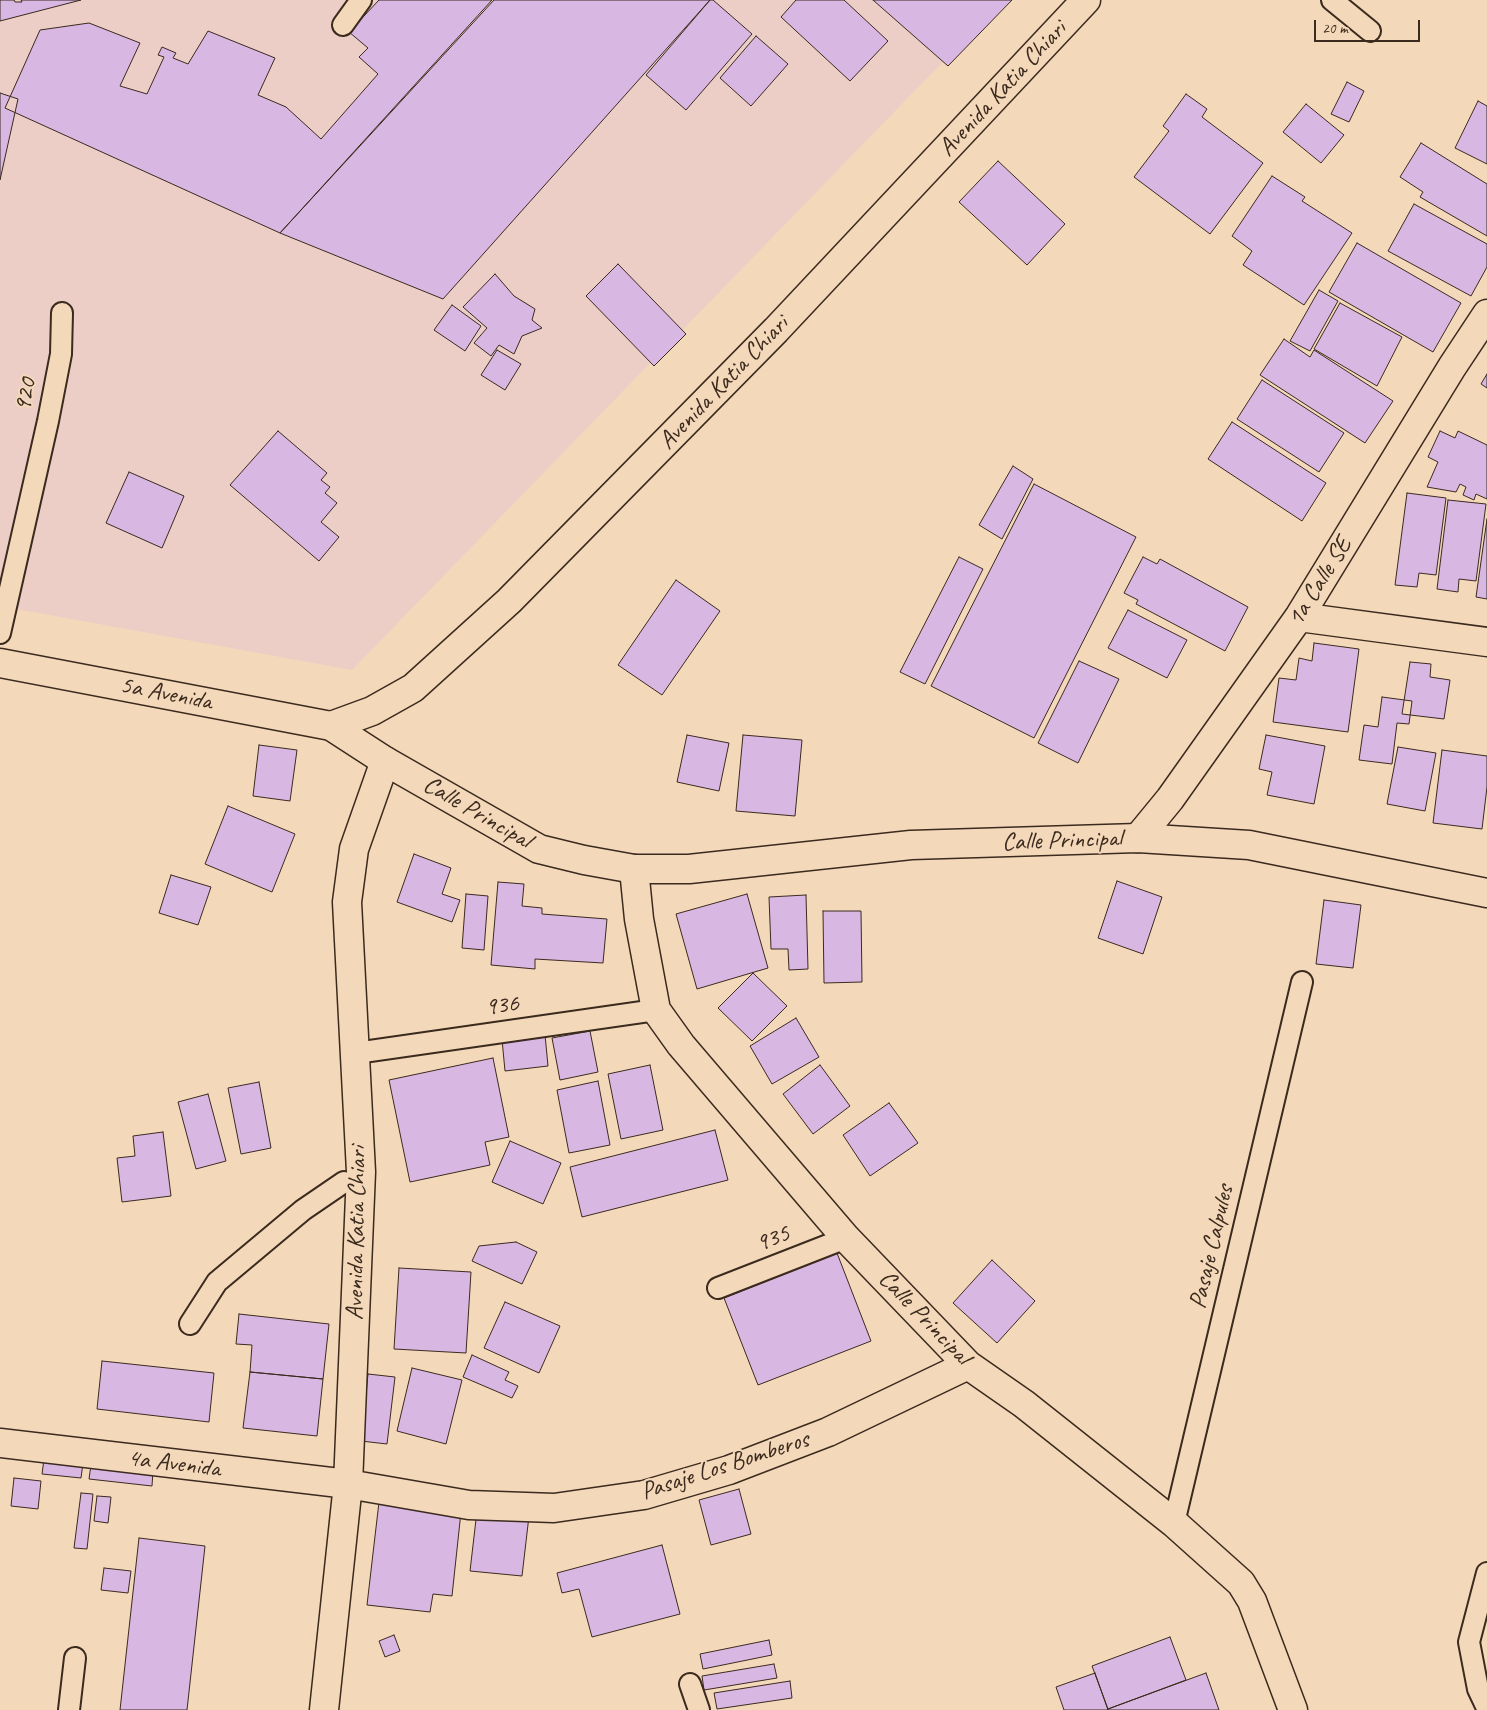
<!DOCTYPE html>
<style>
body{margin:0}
#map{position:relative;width:1487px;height:1710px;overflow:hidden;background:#f4d8ba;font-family:Caveat,sans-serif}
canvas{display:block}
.scale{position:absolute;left:1314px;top:20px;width:106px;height:22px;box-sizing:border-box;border:2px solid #3b2a1e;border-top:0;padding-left:6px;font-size:15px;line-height:18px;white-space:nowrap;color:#3b2a1e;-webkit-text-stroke:4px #f4d8ba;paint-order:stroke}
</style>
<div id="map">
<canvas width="1487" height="1710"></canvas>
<div class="scale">20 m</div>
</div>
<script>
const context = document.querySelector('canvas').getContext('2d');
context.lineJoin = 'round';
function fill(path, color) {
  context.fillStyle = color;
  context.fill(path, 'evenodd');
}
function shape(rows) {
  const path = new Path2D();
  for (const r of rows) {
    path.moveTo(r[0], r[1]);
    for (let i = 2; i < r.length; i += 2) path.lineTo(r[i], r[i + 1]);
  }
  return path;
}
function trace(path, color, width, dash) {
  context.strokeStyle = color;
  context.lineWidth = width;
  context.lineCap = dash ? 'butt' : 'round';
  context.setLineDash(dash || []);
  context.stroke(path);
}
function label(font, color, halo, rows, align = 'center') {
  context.font = font + ' Caveat,sans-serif';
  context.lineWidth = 4;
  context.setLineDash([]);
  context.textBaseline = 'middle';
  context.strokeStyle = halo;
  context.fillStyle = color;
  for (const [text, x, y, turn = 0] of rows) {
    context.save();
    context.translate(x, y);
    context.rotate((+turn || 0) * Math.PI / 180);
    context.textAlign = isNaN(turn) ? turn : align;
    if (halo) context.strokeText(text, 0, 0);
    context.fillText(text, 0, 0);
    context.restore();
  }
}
const built = shape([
 [0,0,1003,0,352,670,0,606]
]);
const building = shape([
 [0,0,14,0,15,2,22,2,21,0,81,0,0,21,0,0],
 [379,0,492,0,280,233,5,108,40,30,89,23,140,43,120,86,147,94,164,57,158,55,162,47,176,53,173,58,188,64,208,31,275,58,258,95,286,107,321,139,378,74,359,57,368,48,349,32,379,0],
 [494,0,710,0,443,299,280,233,494,0],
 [710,0,713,0,752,34,686,110,646,75,710,0],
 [796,0,844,0,888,41,850,81,781,17,796,0],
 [873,0,1012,0,948,66,873,0],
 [756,36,788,64,751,106,720,78,756,36],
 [1347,82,1364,91,1349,122,1331,114,1347,82],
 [0,93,18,99,0,180,0,93],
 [1186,94,1207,109,1202,117,1263,163,1210,234,1134,177,1169,131,1163,126,1186,94],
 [1478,101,1487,106,1487,164,1455,148,1478,101],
 [1306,104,1344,135,1321,163,1283,132,1306,104],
 [1421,143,1487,184,1487,236,1420,197,1423,192,1400,177,1421,143],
 [998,161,1065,224,1027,265,959,202,998,161],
 [1272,176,1305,197,1302,201,1352,233,1304,305,1243,265,1252,251,1232,236,1272,176],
 [1414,204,1487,244,1487,267,1471,296,1388,251,1414,204],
 [1357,243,1461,303,1433,352,1329,292,1357,243],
 [618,264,686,334,654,366,586,296,618,264],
 [495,274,514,296,535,309,532,320,542,328,522,336,514,354,499,345,491,356,474,343,487,328,463,307,495,274],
 [1319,290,1338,301,1310,351,1290,341,1319,290],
 [1340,303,1402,337,1377,386,1314,349,1340,303],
 [452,305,481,326,465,351,434,330,452,305],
 [1284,339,1310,357,1314,350,1393,401,1365,443,1260,375,1284,339],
 [497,350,521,364,505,390,481,375,497,350],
 [1487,374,1487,388,1481,384,1487,374],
 [1262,380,1344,433,1319,472,1237,419,1262,380],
 [1232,422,1326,483,1302,521,1208,459,1232,422],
 [278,431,327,473,321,480,330,487,325,493,337,503,321,522,339,537,319,561,230,485,278,431],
 [1440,431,1455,438,1458,431,1487,445,1487,499,1476,494,1474,500,1463,495,1466,487,1460,484,1456,492,1427,487,1438,462,1428,457,1440,431],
 [1013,466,1033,479,1002,539,979,525,1013,466],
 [129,472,184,496,162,548,106,523,129,472],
 [1034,484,1136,537,1034,738,931,686,1034,484],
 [1407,493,1446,498,1436,575,1419,573,1417,587,1395,585,1407,493],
 [1448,500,1486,504,1476,581,1459,579,1458,592,1437,589,1448,500],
 [1487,519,1487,599,1476,597,1487,519],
 [959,557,983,569,925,684,900,672,959,557],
 [1143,557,1157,564,1160,559,1248,607,1225,651,1136,604,1138,600,1124,593,1143,557],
 [676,580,720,611,662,695,618,665,676,580],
 [1128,610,1187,640,1167,678,1108,648,1128,610],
 [1314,643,1359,649,1348,732,1273,722,1279,678,1296,680,1299,658,1312,661,1314,643],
 [1079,661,1119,679,1078,763,1038,743,1079,661],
 [1410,662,1431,664,1430,677,1450,680,1444,719,1402,714,1410,662],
 [1382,697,1412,701,1409,724,1397,723,1392,764,1359,760,1364,725,1378,727,1382,697],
 [687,735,729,743,719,791,677,782,687,735],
 [743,735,802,740,795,816,736,811,743,735],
 [1266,735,1325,746,1314,804,1267,795,1272,772,1259,769,1266,735],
 [259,745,297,750,290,801,253,796,259,745],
 [1398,747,1436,753,1425,811,1387,804,1398,747],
 [1442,750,1487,756,1487,787,1482,829,1433,823,1442,750],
 [228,806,295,834,272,892,205,864,228,806],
 [414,854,451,868,442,894,460,900,452,922,397,902,414,854],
 [171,875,211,887,198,925,159,913,171,875],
 [1117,881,1162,897,1143,954,1098,938,1117,881],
 [498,882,524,884,522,906,542,908,542,914,607,919,603,963,535,959,535,969,491,965,498,882],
 [466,894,488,896,484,950,462,948,466,894],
 [747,894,768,968,697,989,676,914,747,894],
 [806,895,808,969,789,970,788,949,771,949,769,897,806,895],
 [1324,900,1361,905,1353,968,1316,964,1324,900],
 [823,911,861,911,862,982,824,983,823,911],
 [753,973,787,1006,752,1041,718,1008,753,973],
 [796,1018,819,1057,772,1084,750,1046,796,1018],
 [544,1024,548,1066,505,1071,501,1029,544,1024],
 [590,1031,598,1072,560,1080,552,1038,590,1031],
 [493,1058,509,1137,485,1142,490,1165,410,1182,389,1080,493,1058],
 [650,1065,663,1130,621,1139,608,1074,650,1065],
 [820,1065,850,1106,813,1134,783,1094,820,1065],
 [598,1081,610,1145,569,1153,557,1090,598,1081],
 [259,1082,271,1148,241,1154,228,1088,259,1082],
 [208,1094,226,1161,196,1169,178,1102,208,1094],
 [889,1103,918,1143,870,1176,843,1135,889,1103],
 [715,1130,728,1180,582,1217,570,1167,715,1130],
 [163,1132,171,1196,122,1202,117,1158,135,1156,133,1136,163,1132],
 [510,1141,561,1163,543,1204,492,1182,510,1141],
 [516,1242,537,1252,522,1284,472,1261,479,1246,516,1242],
 [837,1253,871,1341,758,1385,724,1298,837,1253],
 [992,1260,1035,1301,997,1343,953,1303,992,1260],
 [399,1268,471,1272,466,1353,394,1349,399,1268],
 [505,1302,560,1326,539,1373,484,1348,505,1302],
 [239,1314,329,1324,323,1379,250,1372,252,1345,236,1344,239,1314],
 [472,1355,509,1372,505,1380,518,1386,512,1398,463,1377,472,1355],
 [102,1361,214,1373,209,1422,97,1409,102,1361],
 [412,1368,462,1380,446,1444,397,1431,412,1368],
 [250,1372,323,1379,317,1436,243,1428,250,1372],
 [368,1374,395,1377,387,1444,361,1441,368,1374],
 [44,1459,83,1463,81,1478,42,1474,44,1459],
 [91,1465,153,1471,152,1486,89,1479,91,1465],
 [14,1478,41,1481,38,1509,11,1506,14,1478],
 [739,1489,751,1534,711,1545,699,1500,739,1489],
 [81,1493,93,1494,87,1549,74,1548,81,1493],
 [97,1496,111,1497,108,1523,94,1521,97,1496],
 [379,1502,461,1512,452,1596,433,1594,430,1612,367,1605,379,1502],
 [477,1511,529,1516,522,1576,470,1571,477,1511],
 [139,1538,205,1546,187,1710,120,1710,139,1538],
 [662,1545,680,1614,592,1637,579,1589,562,1593,557,1573,662,1545],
 [104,1568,131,1571,128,1593,101,1590,104,1568],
 [394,1635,400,1651,385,1657,379,1641,394,1635],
 [1170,1637,1186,1680,1108,1709,1092,1666,1170,1637],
 [769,1640,772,1655,703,1669,700,1654,769,1640],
 [774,1664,777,1678,704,1690,702,1676,774,1664],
 [1095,1673,1108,1710,1064,1710,1056,1687,1095,1673],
 [1206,1673,1219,1710,1108,1710,1108,1709,1206,1673],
 [790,1681,792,1698,717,1709,714,1693,790,1681]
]);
const lane = shape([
 [1332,0,1370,31],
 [343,25,361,0],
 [0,633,48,421,61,354,62,313],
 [356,1053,656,1010],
 [718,1288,846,1238],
 [190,1324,217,1282,303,1210,344,1182],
 [1174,1523,1302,982],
 [1487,1573,1469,1642,1478,1689,1487,1708],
 [690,1684,699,1710],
 [69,1710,75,1658]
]);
const street = shape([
 [1299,617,1487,642],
 [331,726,372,711,413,688,509,601,776,330,1086,0],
 [1138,838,1170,799,1299,617,1452,367,1487,314],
 [634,869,639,919,656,1010,681,1045,846,1238,968,1365,1024,1404,1174,1523,1241,1583,1252,1601,1293,1710],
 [0,1443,348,1484,469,1505,554,1508,644,1495,729,1470,828,1432,968,1365],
 [324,1710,348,1484,361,1172,347,902,354,849,385,761]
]);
const secondary = shape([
 [0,663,331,726,385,761,539,849,584,860,634,869,689,869,911,845,1138,838,1249,845,1487,893]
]);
const streetNames = [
 ["Avenida Katia Chiari",1003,89,-47],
 ["Avenida Katia Chiari",724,383,-46],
 ["920",26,395,-79],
 ["1a Calle SE",1320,582,-58],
 ["5a Avenida",166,694,11],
 ["Calle Principal",477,813,30],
 ["Calle Principal",1062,841,-2],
 ["936",502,1006,-8],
 ["Avenida Katia Chiari",357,1233,-89],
 ["935",773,1239,-21],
 ["Pasaje Calpules",1212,1247,-77],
 ["Calle Principal",924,1318,46],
 ["4a Avenida",174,1464,7],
 ["Pasaje Los Bomberos",725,1466,-18]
];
fill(built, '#eccec6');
fill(building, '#d8b7e3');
trace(building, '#3b2a1e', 1);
trace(lane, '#3b2a1e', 24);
trace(street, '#3b2a1e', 31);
trace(secondary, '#3b2a1e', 31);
trace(lane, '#f4d8ba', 20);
trace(street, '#f4d8ba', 28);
trace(secondary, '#f4d8ba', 28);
label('25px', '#3b2a1e', '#f4d8ba', streetNames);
</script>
